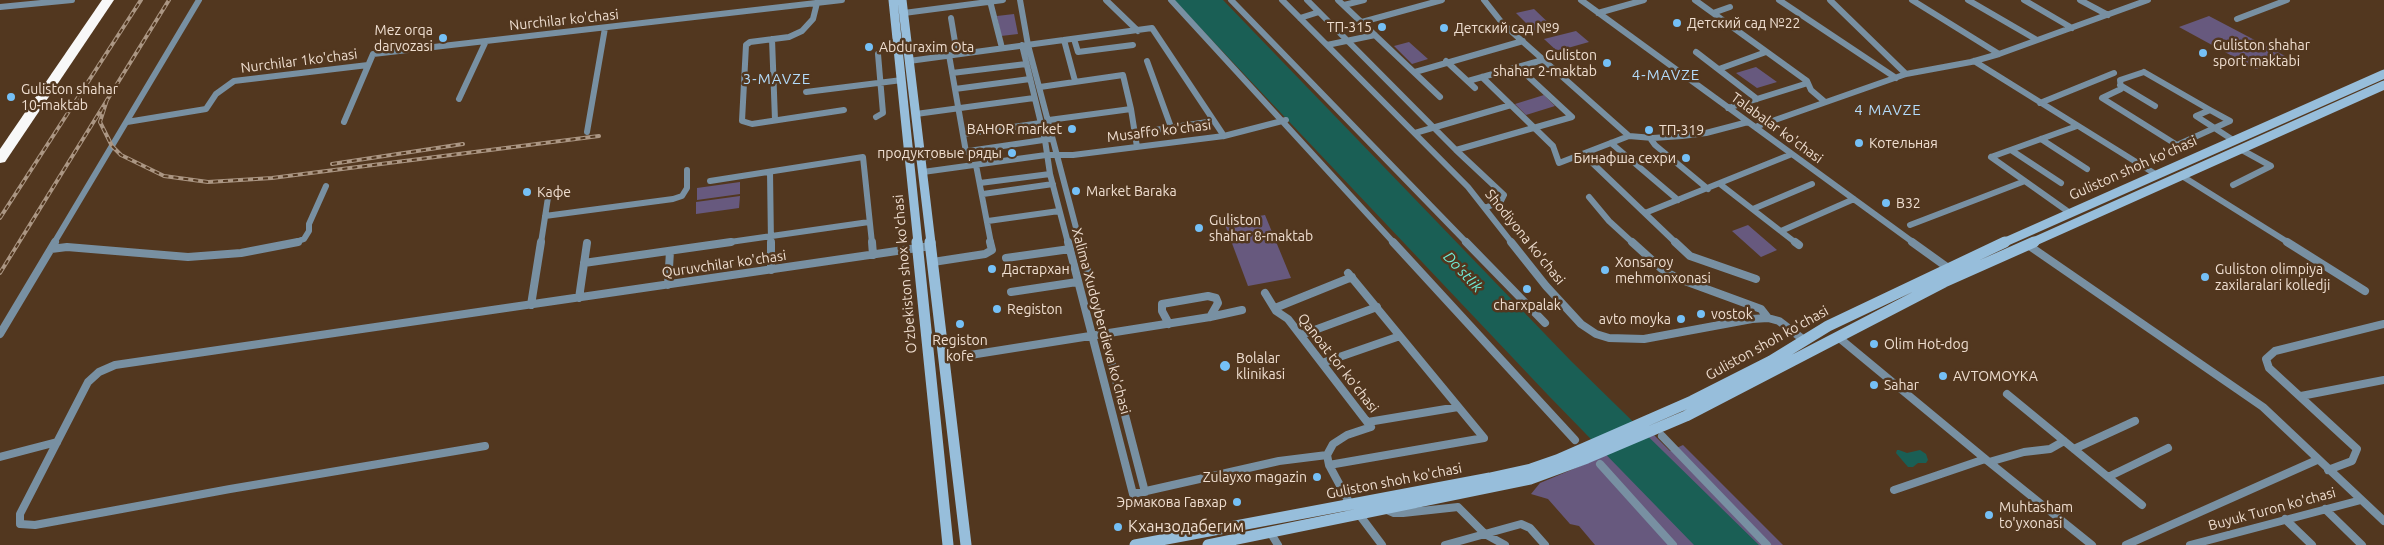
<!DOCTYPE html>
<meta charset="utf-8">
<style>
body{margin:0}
canvas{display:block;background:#52371f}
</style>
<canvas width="2384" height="545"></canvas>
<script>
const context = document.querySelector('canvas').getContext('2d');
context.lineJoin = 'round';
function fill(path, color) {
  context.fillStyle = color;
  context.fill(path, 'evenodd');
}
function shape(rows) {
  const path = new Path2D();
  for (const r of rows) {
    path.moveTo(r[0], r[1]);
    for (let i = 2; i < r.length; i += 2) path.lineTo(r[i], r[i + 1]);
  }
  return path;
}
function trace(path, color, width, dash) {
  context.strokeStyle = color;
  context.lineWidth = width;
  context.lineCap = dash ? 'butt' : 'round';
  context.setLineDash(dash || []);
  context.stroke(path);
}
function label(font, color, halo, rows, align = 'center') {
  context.font = font + ' Ubuntu,sans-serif';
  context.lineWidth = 5;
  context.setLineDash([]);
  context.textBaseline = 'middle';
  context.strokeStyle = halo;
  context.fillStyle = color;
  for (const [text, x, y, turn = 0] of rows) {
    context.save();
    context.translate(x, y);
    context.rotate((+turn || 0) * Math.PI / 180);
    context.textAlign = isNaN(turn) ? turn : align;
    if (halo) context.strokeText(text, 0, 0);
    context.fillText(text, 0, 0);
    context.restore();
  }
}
const green = shape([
 [1534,9,1555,29,1536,33,1516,13],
 [1014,14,1018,34,1001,36,997,16],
 [2209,16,2287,57,2256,69,2179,27],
 [1576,31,1589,42,1557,51,1544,39],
 [1409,42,1428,59,1412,64,1394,46],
 [1756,67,1777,82,1757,88,1736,73],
 [1544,95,1555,106,1526,115,1515,104],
 [740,182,740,194,697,200,697,188],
 [740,196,739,208,696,214,696,202],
 [1265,215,1291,278,1248,286,1224,222],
 [1748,225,1777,250,1761,257,1732,231],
 [1654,435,1670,451,1683,445,1783,545,1595,545,1579,526,1570,524,1548,499,1531,494,1540,483]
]);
const water = shape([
 [1174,0,1223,0,1571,361,1759,545,1694,545,1548,395],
 [1899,450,1907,453,1920,450,1926,454,1928,460,1926,463,1918,463,1913,467,1908,467,1896,453,1897,450]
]);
const streetFar1 = shape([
 [1020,0,1028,45,1080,243],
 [1106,0,1138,31],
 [1171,0,1394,243],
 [1231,0,1467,243],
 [1282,0,1468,187,1512,243],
 [1307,0,1456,150,1504,195,1501,201,1485,208],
 [1338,0,1440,97],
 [1484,0,1503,24,1629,136],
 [1581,0,1914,243],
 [1695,0,1807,81,1811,90,1825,102],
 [1779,0,1896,78],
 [1830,0,1906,74],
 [1912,0,1999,54],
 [1968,0,2037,40],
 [2024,0,2072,28],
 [2080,0,2108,15],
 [990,1,1002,48],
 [817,3,813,19,802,31,789,37,750,42,746,45,742,121,752,124,844,110],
 [1344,5,1364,0],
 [0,7,72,0],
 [904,13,1003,0],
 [1598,13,1644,0],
 [1713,13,1730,7],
 [951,18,957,54],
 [1300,18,1319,12],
 [2237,19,2287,0],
 [1362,22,1442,0],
 [772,39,775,120],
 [1074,39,1078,52,1133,45],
 [1064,40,1075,81],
 [1022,45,1045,140,1050,174,1068,243],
 [1327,45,1375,35],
 [1696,52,1757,99],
 [949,55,966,152],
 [909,61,1152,28,1224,136],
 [1147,61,1171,127],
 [1446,61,1475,88],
 [1974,61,2157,175],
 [1518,67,1572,117],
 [1719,69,1766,52],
 [1415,72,1523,41],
 [2144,72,2210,110,2230,121,2177,145,2102,98,2121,89,2120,80,2144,72],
 [952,73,1026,64],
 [1482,77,1553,146,1559,163,1629,136,1653,138,1682,136,1706,133,1748,122],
 [1468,81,1543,60],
 [2120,85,2155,106],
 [1040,87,1123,75,1131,109],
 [955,89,1030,79],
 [806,92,902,80],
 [459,99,486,41],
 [2040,103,2114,73],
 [1728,108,1808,83],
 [2210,110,2196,116,2233,140],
 [916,114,1034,98],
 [876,117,883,113,878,54],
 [1049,120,1131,109,1137,147],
 [127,122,206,109,216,94,234,81,368,65],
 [344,122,373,54,842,0],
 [1755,127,1906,74,1971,62,1999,54,2148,0],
 [587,132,605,28],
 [1135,133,1214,121],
 [1415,133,1511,105],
 [963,134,1041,123],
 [1650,138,1655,145,1708,189],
 [2041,139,2087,169],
 [1611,143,1678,200],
 [1456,150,1572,117],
 [2011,150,2061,183],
 [1583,154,1676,243],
 [1991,157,2070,213],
 [1991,157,2077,126],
 [921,158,1050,139],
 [976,165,991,243],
 [770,172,771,243],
 [923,172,1046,155,1073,155,1224,136,1286,120],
 [2182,176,2289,243],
 [710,181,863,157,872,243],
 [980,183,1050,174],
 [1720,184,1796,243],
 [2233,185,2271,166,2242,150],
 [983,194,1053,184],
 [1589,197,1609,221,1633,243],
 [1753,209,1812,184],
 [1645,213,1792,154],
 [545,216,673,199,682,196,687,188,687,170],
 [988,221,1059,211],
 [1910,225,2025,181],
 [1781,231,1854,199],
 [54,243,199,0],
 [293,243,304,239,309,231,309,224,326,186],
 [541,243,549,191],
 [723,243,869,222]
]);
const street = shape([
 [771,242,771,270],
 [872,242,873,255],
 [1068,242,1133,494,1279,461,1327,455],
 [1080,242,1145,492],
 [1393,242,1575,440],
 [1466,242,1545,323],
 [1511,242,1546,286,1581,324,1596,334,1609,338,1644,339,1752,319,1768,318,1779,321,1804,340],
 [1632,242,1664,271,1682,280,1761,309,1768,318],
 [1675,242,1690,256,1756,279],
 [1795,242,1799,245],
 [1912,242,1951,270],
 [2287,242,2365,291],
 [2028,245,2263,407,2384,521],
 [51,249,67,247,188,257,241,253,298,242],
 [1006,258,1070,249],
 [933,262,985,254,992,250,990,242],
 [584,263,731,242],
 [668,285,670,251],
 [1011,292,1077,282],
 [1265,293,1276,311,1288,319,1371,427,1347,435,1333,444,1327,455,1329,465,1350,504],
 [579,298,587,243],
 [531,305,541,242],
 [1275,308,1352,277],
 [1169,324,1162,311,1162,304,1208,296,1216,298,1218,303,1210,317],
 [0,334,55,242],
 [1301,335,1377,307],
 [1838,337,1989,462,2024,452,2050,449,2064,441],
 [945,359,1210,317,1242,310],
 [1322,363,1400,336],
 [2007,394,2142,505],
 [2301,396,2384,380],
 [1368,422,1458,407],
 [1662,436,1767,545],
 [485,446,230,489,35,525,20,524,20,514,88,382,99,372,115,365,931,246],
 [2074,449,2135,421],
 [0,457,57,442],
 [1989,462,2092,545],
 [1600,464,1673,545],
 [1329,465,1484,438,1348,273],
 [2328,470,2352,461,2357,449,2269,368,2266,359,2275,351,2384,324],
 [2108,477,2168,448],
 [1894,490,1985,459],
 [1385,509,1394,513,1403,513,1458,507,1485,534,1505,545],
 [2325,509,2362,545],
 [1358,513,1382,545],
 [2285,519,2312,545],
 [1270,532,1278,545],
 [1445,545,1521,524,1530,528,1545,545],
 [2126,545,2317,460],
 [2190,545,2361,500]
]);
const secondaryFar1 = shape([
 [893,0,918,243],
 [902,0,931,243],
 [2003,243,2384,74],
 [2031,243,2384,85]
]);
const secondary = shape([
 [917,242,948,545],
 [930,242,966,545],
 [1135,545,1490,478,1531,469,1557,460,1692,401,1771,361,1828,326,2005,242],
 [1208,545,1530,479,1587,458,1686,416,1944,282,2034,242]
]);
const highway = shape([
 [102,0,114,0,5,162,0,163,0,149,102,0]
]);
const rail = shape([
 [107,100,100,122,112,146,121,155,164,176,208,182,272,178,599,136],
 [332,164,463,144],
 [0,218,141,0],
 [0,273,169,0]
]);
const markers = [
 [1677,23,5,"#75c0f6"],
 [1382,27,5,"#75c0f6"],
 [1444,28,5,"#75c0f6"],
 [443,38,5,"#75c0f6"],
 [869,47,5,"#75c0f6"],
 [2203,53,5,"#75c0f6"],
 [1607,63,5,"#75c0f6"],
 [11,97,5,"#75c0f6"],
 [1072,129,5,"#75c0f6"],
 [1649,130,5,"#75c0f6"],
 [1859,143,5,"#75c0f6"],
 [1012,153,5,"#75c0f6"],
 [1686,158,5,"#75c0f6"],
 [1076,191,5,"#75c0f6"],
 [527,192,5,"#75c0f6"],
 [1886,203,5,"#75c0f6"],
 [1199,228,5,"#75c0f6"],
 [992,269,5,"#75c0f6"],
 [1605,270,5,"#75c0f6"],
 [2205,277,5,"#75c0f6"],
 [1527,289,5,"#75c0f6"],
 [997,309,5,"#75c0f6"],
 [1701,314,5,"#75c0f6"],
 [1681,319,5,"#75c0f6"],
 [960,324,5,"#75c0f6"],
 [1874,344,5,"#75c0f6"],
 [1225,366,6,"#75c0f6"],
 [1943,376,5,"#75c0f6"],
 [1874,385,5,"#75c0f6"],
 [1317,477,5,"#75c0f6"],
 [1237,502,5,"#75c0f6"],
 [1989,515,5,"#75c0f6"],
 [1118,527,5,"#75c0f6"]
];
const streetNames = [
 ["Nurchilar ko'chasi",564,20,-6],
 ["Nurchilar 1ko'chasi",299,61,-7],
 ["Talabalar ko'chasi",1777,128,36],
 ["Musaffo ko'chasi",1159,131,-7],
 ["Guliston shoh ko'chasi",2133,168,-24],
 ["Shodiyona ko'chasi",1525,237,51],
 ["Quruvchilar ko'chasi",724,264,-8],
 ["O'zbekiston shox ko'chasi",905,274,-95],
 ["Xalima Xudoyberdieva ko'chasi",1101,321,75],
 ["Guliston shoh ko'chasi",1767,343,-29],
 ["Qanoat tor ko'chasi",1338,363,52],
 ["Guliston shoh ko'chasi",1394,481,-11],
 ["Buyuk Turon ko'chasi",2272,509,-15]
];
const poiNames = [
 ["Детский сад №22",1687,23],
 ["ТП-315",1372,27,"right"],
 ["Детский сад №9",1454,28],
 ["Mez orqa",433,30,"right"],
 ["darvozasi",433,46,"right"],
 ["Guliston shahar",2213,45],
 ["sport maktabi",2213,61],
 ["Abduraxim Ota",879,47],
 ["Guliston",1597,55,"right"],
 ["shahar 2-maktab",1597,71,"right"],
 ["Guliston shahar",21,89],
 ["10-maktab",21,105],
 ["BAHOR market",1062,129,"right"],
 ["ТП-319",1659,130],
 ["Котельная",1869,143],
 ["продуктовые ряды",1002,153,"right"],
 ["Бинафша сехри",1676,158,"right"],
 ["Market Baraka",1086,191],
 ["Кафе",537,192],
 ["B32",1896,203],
 ["Guliston",1209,220],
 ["shahar 8-maktab",1209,236],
 ["Xonsaroy",1615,262],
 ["mehmonxonasi",1615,278],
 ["Дастархан",1002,269],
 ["Guliston olimpiya",2215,269],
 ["zaxilaralari kolledji",2215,285],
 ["charxpalak",1527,305,"center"],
 ["Registon",1007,309],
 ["vostok",1711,314],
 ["avto moyka",1671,319,"right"],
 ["Registon",960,340,"center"],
 ["kofe",960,356,"center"],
 ["Olim Hot-dog",1884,344],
 ["Bolalar",1236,358],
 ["klinikasi",1236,374],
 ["AVTOMOYKA",1953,376],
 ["Sahar",1884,385],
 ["Zulayxo magazin",1307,477,"right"],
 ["Эрмакова Гавхар",1227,502,"right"],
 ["Muhtasham",1999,507],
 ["to'yxonasi",1999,523]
];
const neighbourhoodNames = [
 ["4-MAVZE",1666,75],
 ["3-MAVZE",777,79],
 ["4 MAVZE",1888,110]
];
const waterNames = [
 ["Do'stlik",1463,272,47]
];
const nearPoinames = [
 ["Кханзодабегим",1128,527]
];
fill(green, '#67597e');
fill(water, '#1a5f55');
trace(streetFar1, '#7890a2', 6);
trace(street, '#7890a2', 8);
trace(secondaryFar1, '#97bedb', 9);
trace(secondary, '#97bedb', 11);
fill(highway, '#f8f8f8');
trace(rail, '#ab9683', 4);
trace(rail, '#52371f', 2, [5]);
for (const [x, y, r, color] of markers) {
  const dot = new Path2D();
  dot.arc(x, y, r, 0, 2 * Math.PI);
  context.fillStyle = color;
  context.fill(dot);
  trace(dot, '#52371f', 2);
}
label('14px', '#efded0', '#52371f', streetNames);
label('14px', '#efded0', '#52371f', poiNames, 'left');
context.letterSpacing = '1px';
label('15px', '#b3dbfa', '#52371f', neighbourhoodNames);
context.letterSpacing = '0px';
label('italic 15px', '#70edd9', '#52371f', waterNames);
label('16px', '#efded0', '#52371f', nearPoinames, 'left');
</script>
